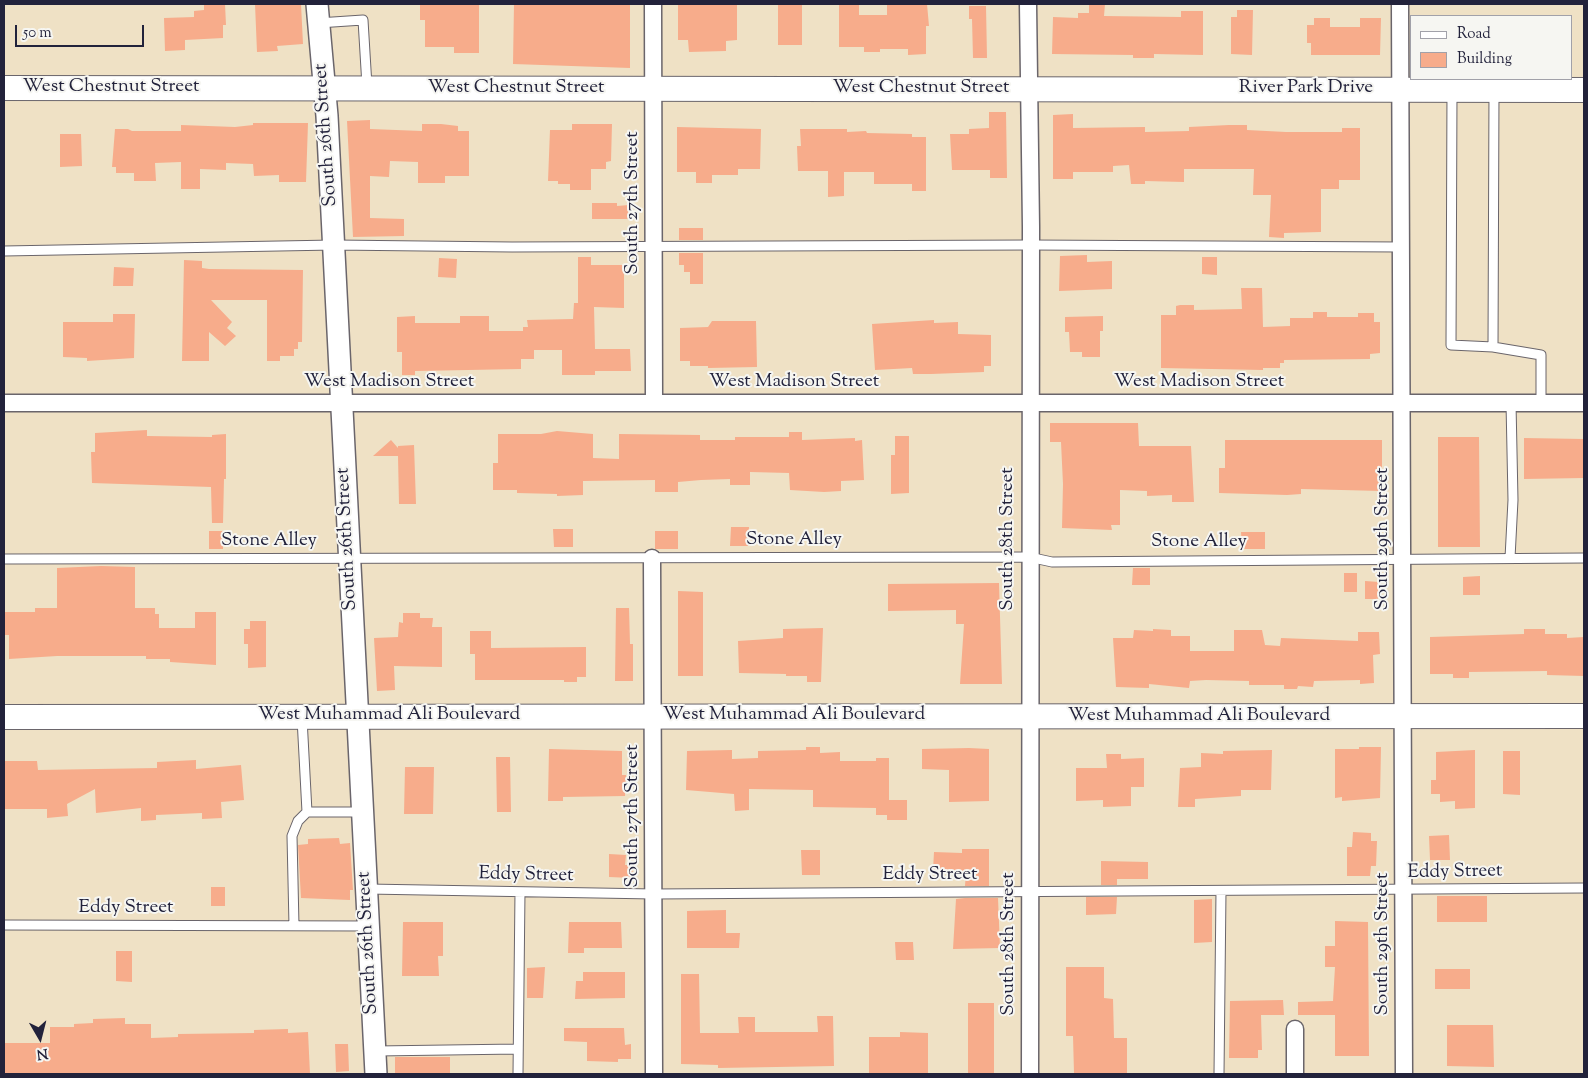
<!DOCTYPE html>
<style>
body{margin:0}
#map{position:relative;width:1588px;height:1078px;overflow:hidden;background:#efe1c5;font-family:"Sorts Mill Goudy",serif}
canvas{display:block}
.frame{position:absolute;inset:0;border:5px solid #22223b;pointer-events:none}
.legend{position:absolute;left:1410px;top:15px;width:162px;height:65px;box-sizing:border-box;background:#f6f6f2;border:1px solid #a1a1a9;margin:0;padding:6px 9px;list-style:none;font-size:15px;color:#22223b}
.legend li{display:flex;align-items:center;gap:10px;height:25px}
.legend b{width:25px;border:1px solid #a1a1a9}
.north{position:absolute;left:15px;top:1013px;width:50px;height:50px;-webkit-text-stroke:4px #f6f6f2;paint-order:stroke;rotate:172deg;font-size:14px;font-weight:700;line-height:20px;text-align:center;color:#22223b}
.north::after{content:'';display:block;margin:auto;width:18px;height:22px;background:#22223b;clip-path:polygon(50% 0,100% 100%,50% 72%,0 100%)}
.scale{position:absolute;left:15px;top:25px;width:129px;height:22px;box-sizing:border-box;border:2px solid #22223b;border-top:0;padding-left:6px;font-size:15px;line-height:18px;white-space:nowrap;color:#22223b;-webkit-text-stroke:4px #f6f6f2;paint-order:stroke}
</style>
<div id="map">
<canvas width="1588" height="1078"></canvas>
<div class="frame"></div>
<ul class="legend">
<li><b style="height:6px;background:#fff"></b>Road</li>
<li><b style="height:14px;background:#f7ac8b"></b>Building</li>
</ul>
<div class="north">N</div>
<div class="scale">50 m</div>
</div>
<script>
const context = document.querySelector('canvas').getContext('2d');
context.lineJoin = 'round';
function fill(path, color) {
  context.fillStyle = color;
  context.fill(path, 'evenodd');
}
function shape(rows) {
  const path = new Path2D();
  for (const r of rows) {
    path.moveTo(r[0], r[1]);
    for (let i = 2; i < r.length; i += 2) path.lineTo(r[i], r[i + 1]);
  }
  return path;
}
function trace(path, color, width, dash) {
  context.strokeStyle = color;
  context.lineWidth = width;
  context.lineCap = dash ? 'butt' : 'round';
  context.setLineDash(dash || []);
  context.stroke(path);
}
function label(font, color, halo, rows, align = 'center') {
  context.font = font + ' "Sorts Mill Goudy",serif';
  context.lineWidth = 4;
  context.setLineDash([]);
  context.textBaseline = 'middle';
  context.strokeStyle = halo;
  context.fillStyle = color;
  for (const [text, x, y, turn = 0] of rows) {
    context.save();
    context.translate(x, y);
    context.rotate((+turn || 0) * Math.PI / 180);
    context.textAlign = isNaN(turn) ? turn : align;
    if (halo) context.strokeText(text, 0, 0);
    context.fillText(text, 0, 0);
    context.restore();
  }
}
const building = shape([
 [204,4,225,4,226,25,223,25,223,38,185,40,185,50,165,51,164,18,194,17,194,11,204,10],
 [255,4,301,4,303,44,277,46,278,51,257,52],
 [420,4,479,4,479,53,454,53,454,47,425,47,425,20,420,20],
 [514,4,630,4,630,68,513,64],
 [678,4,737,4,737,40,726,41,726,51,689,52,688,40,678,40],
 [778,4,802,4,802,45,778,45],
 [839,4,859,4,859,15,887,15,887,4,927,4,929,26,926,26,926,54,908,55,908,49,880,49,880,52,864,52,864,47,839,47],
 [1089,4,1105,4,1104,16,1181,17,1181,11,1203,11,1203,55,1154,54,1154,58,1133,58,1133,55,1052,54,1053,17,1078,18,1078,13,1089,13],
 [969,6,986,6,987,58,973,58,972,19,969,19],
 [1237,10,1253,10,1252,55,1231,54,1231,17,1237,17],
 [1314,18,1330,18,1330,27,1360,27,1360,18,1381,18,1380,55,1311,55,1311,43,1307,43,1307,25,1314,25],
 [989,112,1006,112,1007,178,990,178,990,170,952,170,950,134,969,134,969,129,989,128],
 [1073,114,1073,128,1145,127,1145,132,1189,131,1189,127,1229,125,1247,125,1247,130,1286,132,1342,132,1342,128,1360,128,1360,180,1339,180,1339,189,1321,189,1321,232,1284,233,1284,238,1269,237,1271,195,1253,195,1254,169,1184,169,1184,182,1145,181,1145,184,1131,184,1129,165,1113,166,1113,172,1073,172,1073,179,1053,179,1053,115],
 [370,120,370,129,422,131,422,124,441,124,458,126,458,131,469,131,469,176,445,176,445,183,418,183,418,162,390,161,389,177,370,176,370,218,404,219,404,236,353,237,347,121],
 [253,123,308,123,306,182,279,182,279,175,254,176,253,164,226,163,226,170,200,169,200,189,181,189,181,162,155,163,156,181,134,181,134,173,116,173,116,167,112,167,115,129,128,129,132,131,181,131,181,125,235,127,253,125],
 [572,124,612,124,611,161,606,162,606,169,591,169,591,190,570,190,570,184,558,184,558,181,548,181,550,130,572,130],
 [677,127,761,129,760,169,738,169,738,175,712,175,712,183,696,183,696,172,677,172],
 [800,129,847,129,847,132,866,131,867,133,912,134,912,137,926,137,926,191,912,191,912,184,874,184,874,172,844,172,844,196,828,197,828,171,798,171,797,146,801,146],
 [60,134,81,134,82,166,60,167],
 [592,203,617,203,617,206,629,205,628,219,592,219],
 [679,228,703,228,703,240,679,240],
 [679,253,703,253,703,284,690,284,690,272,684,272,684,265,679,265],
 [1087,255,1087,262,1112,261,1112,289,1059,291,1060,256],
 [578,257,591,257,591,265,624,265,624,308,594,307,595,349,630,349,631,371,595,371,595,375,562,375,562,350,534,350,534,359,521,359,521,369,415,371,415,375,402,375,402,352,397,352,397,317,415,316,415,323,460,323,460,316,489,316,489,331,523,331,523,327,528,327,527,320,573,319,574,303,578,303],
 [1202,257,1217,257,1217,275,1202,274],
 [439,258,457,259,456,278,438,277],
 [184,260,202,261,202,268,209,269,303,270,302,342,298,342,298,349,294,349,294,356,280,356,280,361,267,361,267,300,211,300,232,322,227,328,236,336,225,346,209,332,209,361,182,361],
 [114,267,134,268,133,286,113,286],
 [1241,288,1262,288,1263,327,1290,326,1290,318,1313,318,1313,312,1327,312,1327,317,1358,317,1358,313,1374,313,1374,322,1380,322,1380,353,1370,354,1370,359,1284,360,1284,363,1280,363,1280,368,1263,368,1263,370,1161,368,1161,315,1176,315,1176,306,1180,305,1194,305,1194,310,1242,309],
 [113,314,135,314,134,358,87,361,87,358,63,357,63,322,113,322],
 [1103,316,1103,331,1100,331,1100,357,1082,357,1082,352,1070,352,1069,332,1065,332,1065,317],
 [934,320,934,323,958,322,958,334,991,335,991,366,984,366,984,372,931,374,913,374,912,368,875,370,872,324],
 [712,321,756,321,757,367,708,368,708,366,690,366,690,361,680,361,680,328,708,327],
 [1050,423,1138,423,1139,446,1191,446,1194,502,1172,502,1172,495,1147,496,1147,491,1120,490,1120,525,1111,525,1112,530,1062,528,1063,484,1061,442,1050,442],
 [147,430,147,436,212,437,212,435,226,434,226,479,224,479,223,523,212,523,211,487,92,483,91,452,95,452,95,433],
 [557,431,593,434,593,458,619,459,619,434,700,435,700,440,735,440,735,437,789,437,789,432,802,432,802,440,855,438,855,441,862,440,864,480,841,481,841,491,824,492,790,490,789,473,750,472,750,485,730,485,730,479,701,480,678,482,678,492,655,492,655,480,583,481,583,495,557,496,557,494,517,493,517,490,493,490,493,463,498,463,498,434,541,434],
 [895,436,909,436,909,493,891,494,891,455,895,455],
 [1438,437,1479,437,1480,547,1438,547],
 [1524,438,1584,439,1584,478,1524,479],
 [391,440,398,448,398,446,414,445,416,504,399,504,398,456,373,456],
 [1225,440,1382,440,1382,491,1301,489,1301,494,1287,495,1219,493,1219,468,1225,468],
 [731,527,749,527,748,546,730,546],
 [553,529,573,529,573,547,554,547],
 [209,531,223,531,223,549,209,549],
 [655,531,678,531,678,549,655,549],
 [1241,532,1265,532,1265,549,1242,549],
 [101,566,135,567,135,608,155,608,155,614,159,614,159,628,195,628,195,612,216,612,216,665,170,662,170,659,146,659,146,656,57,656,9,659,9,635,5,635,5,612,35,612,35,608,57,608,57,568],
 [1133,568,1150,568,1150,585,1132,585],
 [1344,573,1357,573,1357,592,1344,592],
 [1480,576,1480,595,1463,595,1463,577],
 [1365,581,1379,582,1378,599,1365,599],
 [999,583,1002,684,960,684,964,624,956,624,956,610,888,611,888,584],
 [678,591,703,592,703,676,678,676],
 [616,608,629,608,630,644,633,644,633,681,615,681],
 [403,613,420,613,420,618,433,618,432,627,442,627,442,667,394,666,395,690,377,691,374,638,398,637,399,622,403,623],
 [250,621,266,621,266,667,248,668,248,644,244,644,244,629,250,629],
 [823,628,821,682,807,682,807,676,786,676,786,674,739,673,738,641,783,638,783,629],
 [1153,629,1171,630,1171,636,1190,636,1190,651,1234,651,1234,630,1262,630,1265,645,1280,646,1281,638,1358,641,1358,632,1379,632,1380,654,1373,655,1374,683,1360,684,1360,680,1314,681,1313,687,1298,686,1297,689,1284,689,1284,685,1249,685,1249,681,1206,680,1190,681,1189,688,1149,684,1149,688,1116,687,1113,638,1133,638,1134,630,1153,631],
 [1524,629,1545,629,1545,634,1567,634,1567,638,1584,637,1584,676,1547,675,1547,671,1469,672,1469,678,1453,678,1453,674,1430,674,1430,637,1524,634],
 [470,631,491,631,491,648,586,647,586,677,577,677,577,682,564,682,564,680,475,680,475,654,470,654],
 [806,747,820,747,820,753,840,752,840,761,876,761,876,758,889,758,889,800,907,800,907,820,887,820,887,815,876,815,876,808,813,807,813,790,749,789,749,810,735,811,734,794,686,790,687,751,732,750,732,759,758,758,758,751,806,750],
 [1359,747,1381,747,1380,798,1342,801,1342,797,1335,798,1335,749,1359,749],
 [969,748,989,749,989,801,949,802,949,770,922,769,922,749],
 [549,749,622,751,622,775,626,775,625,796,563,797,563,801,548,801],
 [1272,750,1271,790,1241,790,1241,796,1195,799,1195,807,1178,807,1180,768,1201,767,1201,753,1223,754,1223,751],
 [1475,750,1475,808,1455,809,1455,801,1440,802,1440,794,1431,794,1431,780,1436,780,1436,752],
 [1503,751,1520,751,1520,795,1503,794],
 [1106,754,1121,754,1121,759,1144,758,1144,787,1131,787,1131,806,1103,807,1103,800,1076,801,1076,768,1107,768],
 [496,757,510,757,511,812,497,812],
 [196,760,196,769,241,765,244,800,221,802,222,818,202,819,202,813,156,815,156,820,141,821,141,808,96,813,95,789,67,804,68,816,47,818,47,809,4,809,4,761,37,761,38,770,157,768,157,762],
 [405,767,434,767,433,814,404,814],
 [1353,832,1371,833,1371,841,1377,841,1376,866,1371,866,1370,876,1347,876,1347,847,1352,847],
 [1449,835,1450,860,1430,860,1429,836],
 [339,838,340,844,350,843,353,890,350,890,350,900,301,898,298,845,308,844,308,839],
 [962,849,989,849,989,886,965,886,966,872,962,871,933,870,934,852,962,853],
 [801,850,820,850,820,875,802,875],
 [609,854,626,855,625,865,633,865,632,878,609,877],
 [1101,861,1148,862,1148,879,1117,879,1117,885,1101,885],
 [211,887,225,887,225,906,211,906],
 [1437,896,1487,896,1487,922,1437,922],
 [1086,897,1117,897,1116,914,1086,915],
 [965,898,998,898,1000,948,953,949,956,899],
 [1212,899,1212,942,1194,943,1194,900],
 [726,910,726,933,740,933,739,948,687,948,687,911],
 [1335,921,1368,922,1369,1056,1335,1056,1335,1015,1298,1015,1298,1002,1333,1001,1335,967,1325,967,1325,946,1335,946],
 [403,922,443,922,443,956,438,956,439,976,402,976],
 [569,922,621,922,622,948,584,948,584,953,568,953],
 [895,942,913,942,914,960,896,960],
 [116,951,132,951,132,982,116,981],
 [545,967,543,998,527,998,527,968],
 [1066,967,1104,967,1104,998,1113,999,1114,1038,1127,1038,1127,1074,1074,1073,1073,1036,1066,1036],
 [1435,969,1470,969,1470,989,1435,989],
 [583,972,625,972,625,998,575,999,576,981,583,981],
 [681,974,699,974,700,1033,739,1033,738,1017,755,1017,755,1032,818,1032,817,1016,833,1016,834,1066,718,1068,718,1065,681,1064],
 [1283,1000,1284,1015,1261,1015,1262,1050,1258,1050,1258,1058,1229,1058,1230,1001],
 [968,1003,994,1003,994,1074,968,1074],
 [125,1018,125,1024,151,1024,151,1038,178,1037,178,1034,254,1033,254,1030,288,1029,288,1033,308,1032,310,1074,4,1074,4,1043,50,1043,50,1027,74,1027,74,1024,93,1023,93,1019],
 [1447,1025,1493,1025,1494,1067,1447,1066],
 [564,1028,624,1028,625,1045,631,1044,631,1059,618,1059,618,1062,587,1061,587,1042,564,1041],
 [900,1032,928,1033,928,1074,869,1074,869,1037,900,1037],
 [335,1044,348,1044,349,1071,336,1072],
 [395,1057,450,1057,450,1074,395,1074]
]);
const service = shape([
 [318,23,363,20,367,86],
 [1452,90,1451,345,1493,347],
 [1494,90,1493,347,1541,355,1541,403],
 [4,251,334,245,512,247,1030,245,1401,247],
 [1510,558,1513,500,1511,403],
 [4,559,1029,557,1052,562,1584,558],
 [302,718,307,812],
 [367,889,654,894,1584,888],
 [4,925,368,926],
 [294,926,292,836,298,821,307,812,362,812],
 [376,1051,518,1049],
 [518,1074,520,892],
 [1219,1074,1221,891]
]);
const minor = shape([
 [653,4,654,403],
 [1028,4,1031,227,1030,1074],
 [1400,4,1404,1074],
 [4,403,1584,403],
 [652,558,654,1074],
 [1295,1029,1295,1074]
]);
const tertiary = shape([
 [317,4,327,116,376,1074]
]);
const secondary = shape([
 [4,88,1584,90],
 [4,717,1584,716]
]);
const streetNames = [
 ["West Chestnut Street",111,88],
 ["West Chestnut Street",516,89],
 ["West Chestnut Street",921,89],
 ["River Park Drive",1306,89],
 ["South 26th Street",327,135,-94],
 ["South 27th Street",634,203,-90],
 ["West Madison Street",389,383],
 ["West Madison Street",794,383],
 ["West Madison Street",1199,383],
 ["South 26th Street",348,539,-93],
 ["South 28th Street",1009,539,-90],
 ["South 29th Street",1384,539,-90],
 ["Stone Alley",794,541],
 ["Stone Alley",269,542],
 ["Stone Alley",1199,543],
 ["West Muhammad Ali Boulevard",389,716],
 ["West Muhammad Ali Boulevard",794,716],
 ["West Muhammad Ali Boulevard",1199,717],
 ["South 27th Street",634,816,-90],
 ["Eddy Street",1455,873,-1],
 ["Eddy Street",526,876,1],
 ["Eddy Street",930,876],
 ["Eddy Street",126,909],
 ["South 26th Street",369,943,-93],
 ["South 28th Street",1010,944,-90],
 ["South 29th Street",1384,944,-90]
];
fill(building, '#f7ac8b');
trace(service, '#6a656b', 11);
trace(minor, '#6a656b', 19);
trace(tertiary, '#6a656b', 24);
trace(secondary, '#6a656b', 26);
trace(service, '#fff', 9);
trace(minor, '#fff', 16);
trace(tertiary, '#fff', 21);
trace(secondary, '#fff', 24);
label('19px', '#22223b', '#f6f6f2', streetNames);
</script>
